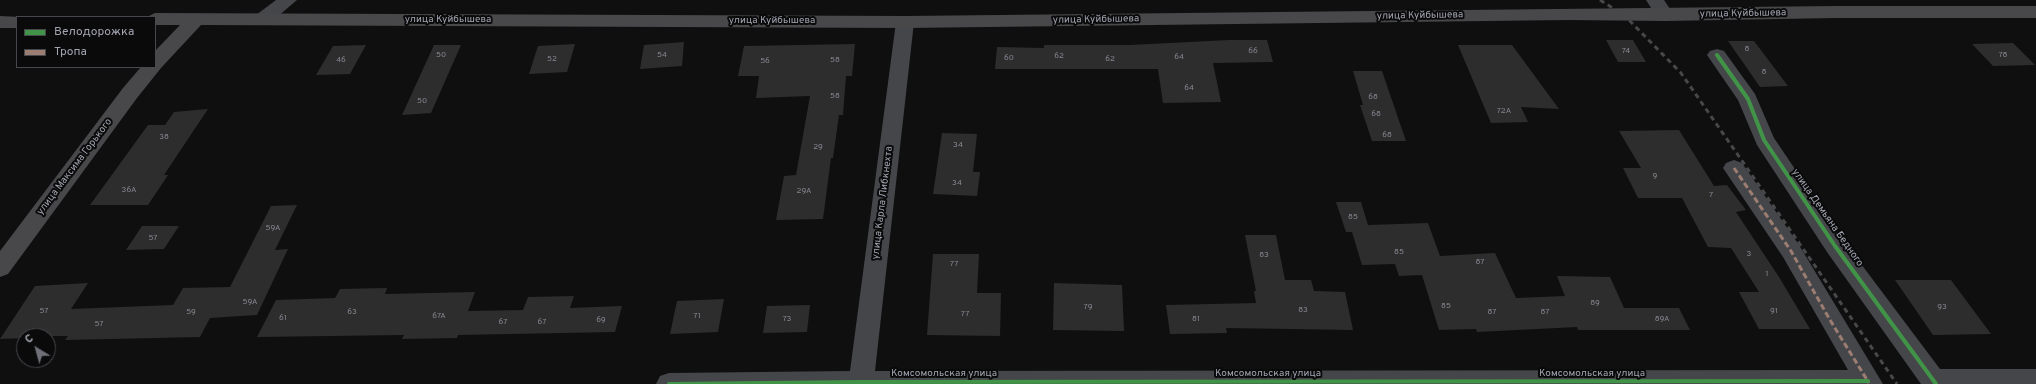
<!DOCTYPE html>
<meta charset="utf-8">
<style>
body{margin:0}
#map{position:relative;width:2036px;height:384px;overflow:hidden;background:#0f0f10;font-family:Overpass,sans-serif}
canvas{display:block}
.legend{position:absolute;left:16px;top:16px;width:140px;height:52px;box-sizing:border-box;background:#0a0a0b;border:1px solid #47484d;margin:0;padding:5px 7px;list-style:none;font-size:12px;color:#a2a4b0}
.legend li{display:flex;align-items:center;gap:8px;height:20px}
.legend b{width:20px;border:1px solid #47484d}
.north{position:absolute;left:16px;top:328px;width:40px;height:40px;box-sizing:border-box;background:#0a0a0b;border:1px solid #47484d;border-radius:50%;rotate:323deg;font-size:11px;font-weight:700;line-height:16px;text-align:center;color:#a2a4b0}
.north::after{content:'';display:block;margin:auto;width:14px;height:18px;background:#6f7078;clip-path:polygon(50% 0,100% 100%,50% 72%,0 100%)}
</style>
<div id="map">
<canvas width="2036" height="384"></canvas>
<ul class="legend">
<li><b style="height:5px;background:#419447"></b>Велодорожка</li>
<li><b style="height:5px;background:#9b7d72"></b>Тропа</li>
</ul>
<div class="north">С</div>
</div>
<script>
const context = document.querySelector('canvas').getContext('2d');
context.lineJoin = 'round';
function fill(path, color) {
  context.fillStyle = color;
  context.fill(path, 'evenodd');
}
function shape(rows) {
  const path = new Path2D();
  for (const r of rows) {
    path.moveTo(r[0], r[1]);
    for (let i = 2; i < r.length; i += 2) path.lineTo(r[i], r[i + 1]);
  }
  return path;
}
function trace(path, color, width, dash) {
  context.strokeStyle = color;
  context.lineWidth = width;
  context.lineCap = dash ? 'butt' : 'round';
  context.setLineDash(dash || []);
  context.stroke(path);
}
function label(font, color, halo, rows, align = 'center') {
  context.font = font + ' Overpass,sans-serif';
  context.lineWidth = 4;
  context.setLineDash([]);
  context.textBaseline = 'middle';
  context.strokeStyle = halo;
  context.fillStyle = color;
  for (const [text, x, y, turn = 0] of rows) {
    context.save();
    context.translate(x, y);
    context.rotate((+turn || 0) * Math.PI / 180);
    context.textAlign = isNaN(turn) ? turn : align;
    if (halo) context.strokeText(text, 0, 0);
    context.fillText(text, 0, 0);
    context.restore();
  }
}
const building = shape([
 [1229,40,1267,40,1273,62,1213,63,1221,102,1163,103,1158,69,995,69,997,47,1044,48,1044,45,1130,45],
 [1606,40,1633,40,1646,62,1618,62],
 [1728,41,1754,41,1788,86,1760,87],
 [684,42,682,66,640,69,644,45],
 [2013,43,2035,65,1993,66,1972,44],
 [575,44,567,72,529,74,538,46],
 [855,44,852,76,846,76,843,115,839,115,833,158,831,158,823,219,776,220,784,176,796,175,810,96,756,98,759,76,738,76,744,46],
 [366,45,350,74,316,75,333,46],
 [434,45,461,45,431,113,402,115],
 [1458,45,1512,45,1559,109,1521,107,1528,122,1491,123],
 [1353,71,1382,71,1406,141,1372,141,1360,105,1363,105],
 [208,109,164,175,168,175,148,205,90,205,148,125,165,125,174,112],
 [1679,130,1714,186,1727,185,1746,210,1736,212,1779,277,1810,329,1759,329,1739,292,1759,292,1731,248,1708,247,1682,198,1638,198,1623,168,1641,168,1619,131],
 [942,133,977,134,973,172,980,172,977,196,933,194],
 [1336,202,1361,202,1368,225,1428,223,1440,256,1495,253,1516,298,1565,296,1557,276,1610,277,1624,308,1679,308,1690,330,1578,330,1577,327,1477,332,1476,329,1439,330,1422,275,1399,276,1395,264,1362,265,1352,232,1346,232],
 [297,205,275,250,288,249,257,315,210,318,200,337,65,340,68,336,24,336,24,338,0,339,35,286,88,283,71,309,173,305,183,288,230,287,271,206],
 [142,226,179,226,164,249,126,250],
 [1245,235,1276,235,1285,280,1311,280,1314,291,1345,292,1353,330,1226,328,1227,333,1170,334,1166,305,1256,303,1254,291,1256,291],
 [933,254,979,254,977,293,1001,293,1000,336,927,335],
 [1895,280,1951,280,1991,334,1933,335],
 [1054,283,1122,285,1124,331,1053,330],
 [387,288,385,294,475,292,468,311,523,310,528,297,574,296,570,308,622,306,615,332,458,335,457,338,402,339,404,335,257,337,276,300,335,298,340,289],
 [724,299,718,332,670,334,677,301],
 [810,305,807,332,763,333,767,306]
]);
const street = shape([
 [276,0,297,0,270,23,263,25,256,23,254,19,256,15,276,0],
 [1646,0,1664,0,1674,15,1672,19,1665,21,1658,19,1646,0],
 [905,16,912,18,914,22,875,371,1848,370,1783,257,1723,168,1726,163,1734,160,1742,163,1799,245,1883,384,656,384,660,376,669,373,850,371,896,22,898,18,905,16],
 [1717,49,1724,51,1755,94,1774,138,1843,240,1940,369,2036,369,2036,384,1921,384,1827,252,1757,145,1738,100,1707,55,1710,51,1717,49]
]);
const primary = shape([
 [1836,6,2036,6,2036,18,1836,18,1665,21,1568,20,905,28,201,25,161,68,137,98,8,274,0,277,0,251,123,88,141,67,155,67,155,51,180,25,155,25,155,17,147,17,155,13,905,16,1836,6],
 [0,16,21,17,17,17,17,28,0,28,0,16]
]);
const rail = shape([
 [1600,0,1624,15,1681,73,1897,384]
]);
const quiet = shape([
 [1734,168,1791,251,1830,320,1869,383]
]);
const cycleway = shape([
 [1717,55,1748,99,1764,140,1835,246,1936,384],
 [669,384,861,382,1868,381]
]);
const numberNames = [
 ["8",1747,49],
 ["66",1253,51],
 ["74",1626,51],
 ["50",441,55],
 ["54",662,55],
 ["78",2003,55],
 ["62",1059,56],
 ["64",1179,57],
 ["60",1009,58],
 ["52",552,59],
 ["62",1110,59],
 ["46",341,60],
 ["58",835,60],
 ["56",765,61],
 ["8",1764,72],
 ["64",1189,88],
 ["58",835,96],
 ["68",1373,97],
 ["50",422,101],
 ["72А",1504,111],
 ["68",1376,114],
 ["68",1387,135],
 ["38",164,137],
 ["34",958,145],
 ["29",818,147],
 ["9",1655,176],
 ["34",957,183],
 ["36А",129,190],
 ["29А",804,191],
 ["7",1711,195],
 ["85",1353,217],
 ["59А",273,228],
 ["57",153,238],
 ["85",1399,252],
 ["3",1749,254],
 ["83",1264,255],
 ["87",1480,262],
 ["77",954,264],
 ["1",1767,274],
 ["59А",250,302],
 ["89",1595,303],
 ["85",1446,306],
 ["79",1088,307],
 ["93",1942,307],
 ["83",1303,310],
 ["57",44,311],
 ["91",1774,311],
 ["59",191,312],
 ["63",352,312],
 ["87",1492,312],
 ["87",1545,312],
 ["77",965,314],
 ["67А",439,316],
 ["71",697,316],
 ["61",283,318],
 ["73",787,319],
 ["81",1196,319],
 ["89А",1662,319],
 ["69",601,320],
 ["67",503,322],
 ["67",542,322],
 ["57",99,324]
];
const streetNames = [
 ["улица Куйбышева",1743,14,-1],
 ["улица Куйбышева",1420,16,-1],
 ["улица Куйбышева",448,20],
 ["улица Куйбышева",1096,20,-1],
 ["улица Куйбышева",772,21],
 ["улица Максима Горького",75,167,-53],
 ["улица Карла Либкнехта",883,203,-83],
 ["улица Демьяна Бедного",1827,218,55],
 ["Комсомольская улица",944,374],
 ["Комсомольская улица",1268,374],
 ["Комсомольская улица",1592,374]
];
fill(building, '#2d2d2e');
fill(street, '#45464a');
fill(primary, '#48484b');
trace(rail, '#48484b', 3, [5, 4]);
trace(quiet, '#9b7d72', 3, [6, 3]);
trace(cycleway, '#419447', 4);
label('8px', '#858690', null, numberNames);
label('10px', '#a2a4b0', '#0a0a0b', streetNames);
</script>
